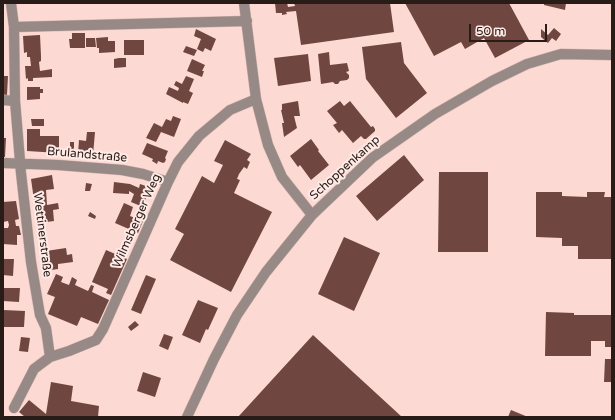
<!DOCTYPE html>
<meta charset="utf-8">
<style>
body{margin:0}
#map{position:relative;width:615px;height:420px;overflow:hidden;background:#fcd9d2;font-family:"Varela Round",sans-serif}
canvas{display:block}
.frame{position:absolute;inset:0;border:4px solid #281c19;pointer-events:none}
.scale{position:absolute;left:469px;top:24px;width:78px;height:18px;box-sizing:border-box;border:2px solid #281c19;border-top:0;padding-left:5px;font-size:12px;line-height:14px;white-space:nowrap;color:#281c19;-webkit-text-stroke:3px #ffeae5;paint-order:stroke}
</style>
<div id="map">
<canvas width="615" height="420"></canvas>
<div class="frame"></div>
<div class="scale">50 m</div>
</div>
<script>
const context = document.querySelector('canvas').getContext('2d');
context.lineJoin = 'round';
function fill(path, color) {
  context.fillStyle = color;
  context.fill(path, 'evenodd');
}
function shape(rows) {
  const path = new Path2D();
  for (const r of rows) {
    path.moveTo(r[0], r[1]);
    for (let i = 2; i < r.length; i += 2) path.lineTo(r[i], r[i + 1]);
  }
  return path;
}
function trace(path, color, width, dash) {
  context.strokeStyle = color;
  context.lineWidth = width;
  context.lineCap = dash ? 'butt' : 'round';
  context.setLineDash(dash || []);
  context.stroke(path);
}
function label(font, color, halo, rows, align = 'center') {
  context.font = font + ' "Varela Round",sans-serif';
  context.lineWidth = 4;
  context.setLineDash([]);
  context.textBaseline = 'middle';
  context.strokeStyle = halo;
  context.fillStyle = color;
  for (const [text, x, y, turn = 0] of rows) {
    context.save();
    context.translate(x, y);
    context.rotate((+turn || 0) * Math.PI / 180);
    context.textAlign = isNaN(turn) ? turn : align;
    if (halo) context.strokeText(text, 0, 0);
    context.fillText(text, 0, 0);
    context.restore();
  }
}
const building = shape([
 [275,3,287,3,288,7,295,6,294,3,390,3,394,32,301,45,296,11,286,12,287,14,282,15,282,13,276,13],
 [405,3,509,3,529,40,495,58,484,38,465,49,461,42,434,56],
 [544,3,566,3,565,10,544,5],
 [554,28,561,34,556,41,552,38,548,43,541,37,541,29,548,35],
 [196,29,216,39,211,51,205,48,203,52,197,49,201,39,194,36],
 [72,33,85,33,85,48,70,48,69,39,72,39],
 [40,35,41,56,41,61,39,62,40,71,52,69,52,77,33,78,33,81,28,81,28,78,26,79,25,66,31,66,30,57,27,57,27,52,24,53,23,36],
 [108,37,108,41,115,41,115,52,99,53,99,48,97,48,96,38],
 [86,38,95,38,96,47,86,47],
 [124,40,144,40,144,55,124,55],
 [401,42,404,63,427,93,396,118,366,79,362,47],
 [186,46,197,50,194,56,183,52],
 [329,52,330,65,347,63,349,71,346,72,349,75,349,78,347,80,340,81,338,84,335,84,333,82,321,84,318,54],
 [308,54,311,81,278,86,274,58],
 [119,58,126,58,126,67,114,68,114,59],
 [192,59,205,65,202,71,204,71,202,77,187,71],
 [3,76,8,76,7,95,3,95],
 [186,76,194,79,189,91,193,93,188,104,183,102,183,103,166,94,169,87,178,91,179,88,174,85,176,81,182,84],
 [27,87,40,87,40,89,43,89,43,93,40,93,40,99,27,100],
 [298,101,300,116,294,116,297,128,284,137,282,123,284,123,281,110,282,110,282,104],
 [340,101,344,106,350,101,371,127,373,126,375,129,375,131,366,139,364,139,361,136,353,143,342,130,339,133,333,125,337,123,327,111],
 [173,116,181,119,174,137,161,132,156,142,146,138,154,123,162,127,166,119,171,121],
 [31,119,44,119,44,126,32,126],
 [27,129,40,129,40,136,59,136,59,153,27,151],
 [87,132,95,132,93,155,78,154,79,140,86,141],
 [3,138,6,138,5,157,3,157],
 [311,139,319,150,318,151,329,165,311,180,300,165,298,167,290,156],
 [225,140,251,154,247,160,250,162,247,169,244,167,239,174,237,179,240,180,234,193,272,212,231,292,170,260,184,234,175,229,202,176,214,183,223,165,214,161],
 [70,142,74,142,74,150,70,150],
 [147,143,168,151,165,158,166,159,165,162,163,163,158,161,157,164,152,161,153,159,142,154],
 [404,155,424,180,377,221,356,196],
 [439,172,488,172,488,252,438,252],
 [52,175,54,189,46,190,47,205,58,203,59,209,53,210,54,221,39,223,37,207,35,207,31,179],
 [114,182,130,184,139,188,140,184,149,187,147,192,148,192,143,207,131,202,134,194,129,191,129,194,113,193],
 [86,183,92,184,90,191,85,191],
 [536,192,562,192,562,196,587,197,587,192,605,192,604,197,612,197,612,259,578,259,578,246,562,246,562,238,536,237],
 [16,201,19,219,15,220,16,226,19,226,21,235,17,235,17,245,3,244,3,228,8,228,9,225,8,221,3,222,3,202],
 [124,203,133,207,130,216,143,221,138,233,115,223],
 [90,212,96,216,95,219,88,216],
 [344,237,380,253,354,311,318,294],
 [66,248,67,255,72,254,73,262,58,264,58,269,44,271,43,261,47,260,46,251],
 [106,250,127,259,111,295,106,293,108,289,92,282],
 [3,259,14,259,13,276,3,275],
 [56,274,63,277,61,282,69,285,72,277,77,280,75,285,88,291,91,285,94,286,92,292,109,300,98,324,81,317,77,326,48,314,55,297,47,294],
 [146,275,156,279,141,314,131,310],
 [3,288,20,288,19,302,3,301],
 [198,300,218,308,208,330,206,329,200,343,182,335],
 [3,310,25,311,24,327,3,327],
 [546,312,574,313,574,315,612,315,612,347,605,347,605,341,591,341,591,356,545,356],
 [135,321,139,325,131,331,128,327],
 [164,334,173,337,168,350,159,346],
 [313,335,353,372,402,417,238,417],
 [21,337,30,338,28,352,19,351],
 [605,359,612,359,612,382,604,382],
 [143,372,161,378,155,397,137,391],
 [51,382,73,386,71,401,99,406,98,417,25,417,19,412,29,400,46,414],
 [511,410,528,417,508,417]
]);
const street = shape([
 [11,3,14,27,15,101,21,173,31,262,40,315,46,328,50,357],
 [244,3,256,99,268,145,282,177,312,215],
 [14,27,247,21],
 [3,100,15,101],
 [3,163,58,165,122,170,143,174,168,182],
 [14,408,34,369,50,357,69,351,96,340,103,329,168,182,178,162,199,136,230,110,256,99],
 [187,417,214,359,237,315,266,272,312,215,372,158,435,114,492,81,527,64,561,54,612,55]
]);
const streetNames = [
 ["Brulandstraße",87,155,5],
 ["Schoppenkamp",345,168,-42],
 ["Wilmsberger Weg",137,221,-66],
 ["Wettinerstraße",42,235,83]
];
fill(building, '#6f4740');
trace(street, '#d6b7b1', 11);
trace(street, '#978986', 10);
label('12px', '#281c19', '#ffeae5', streetNames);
</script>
